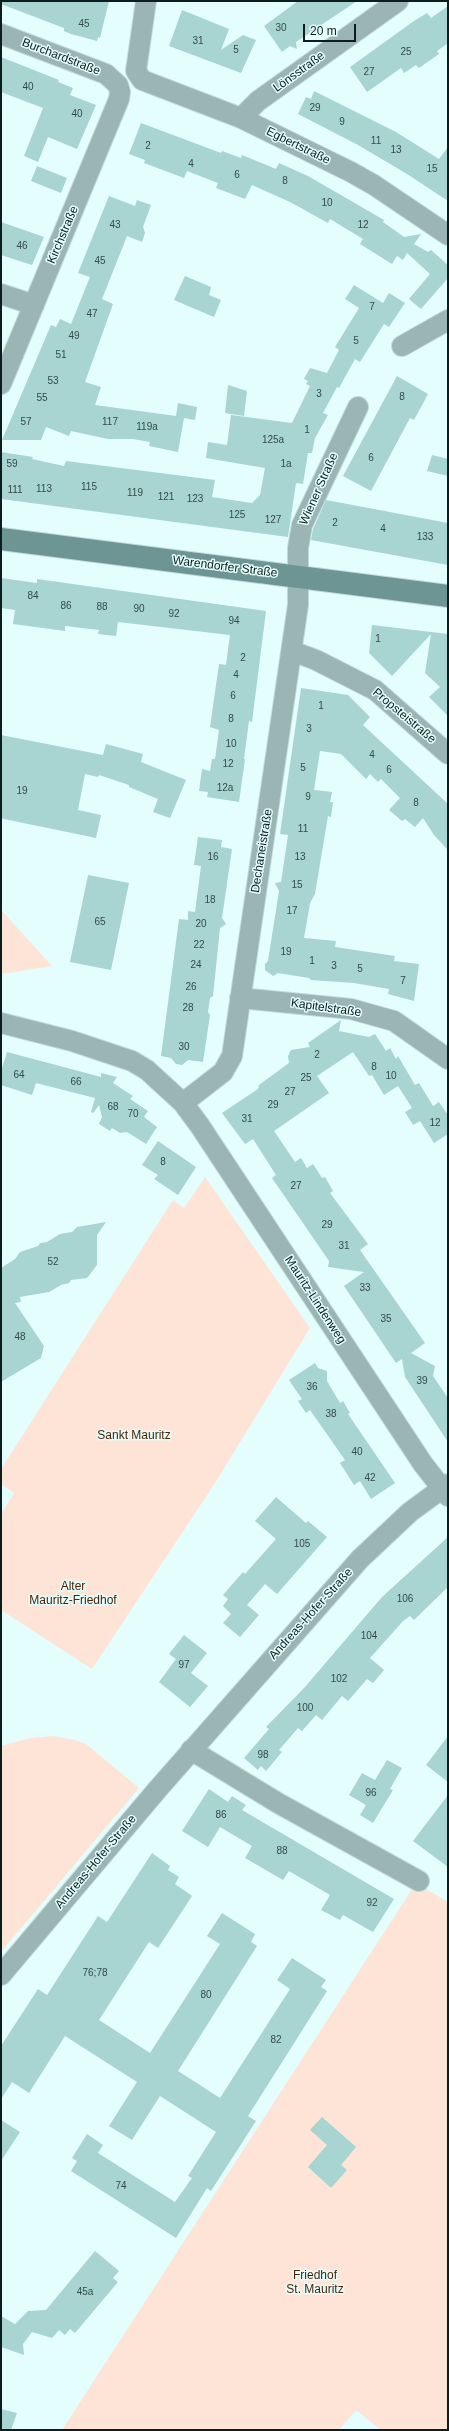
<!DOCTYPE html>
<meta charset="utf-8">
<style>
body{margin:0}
#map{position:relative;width:449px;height:2431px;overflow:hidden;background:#e3fefc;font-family:Helvetica,sans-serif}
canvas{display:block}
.frame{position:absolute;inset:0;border:2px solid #0c1d1d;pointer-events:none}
.scale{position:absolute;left:303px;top:24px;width:53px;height:18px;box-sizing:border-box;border:2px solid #0c1d1d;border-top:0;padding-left:5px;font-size:12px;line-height:14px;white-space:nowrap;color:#0c1d1d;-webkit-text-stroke:3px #e3fefc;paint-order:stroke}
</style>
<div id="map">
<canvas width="449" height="2431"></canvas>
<div class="frame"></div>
<div class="scale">20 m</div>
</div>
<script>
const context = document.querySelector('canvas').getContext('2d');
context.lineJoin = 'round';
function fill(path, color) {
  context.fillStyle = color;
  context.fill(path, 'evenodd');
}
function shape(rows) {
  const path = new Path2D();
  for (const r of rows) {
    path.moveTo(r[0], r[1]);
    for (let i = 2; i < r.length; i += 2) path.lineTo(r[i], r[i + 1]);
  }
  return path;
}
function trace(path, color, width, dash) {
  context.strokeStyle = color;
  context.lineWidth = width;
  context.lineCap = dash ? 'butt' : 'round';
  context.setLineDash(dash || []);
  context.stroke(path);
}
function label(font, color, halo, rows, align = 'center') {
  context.font = font + ' Helvetica,sans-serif';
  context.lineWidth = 3;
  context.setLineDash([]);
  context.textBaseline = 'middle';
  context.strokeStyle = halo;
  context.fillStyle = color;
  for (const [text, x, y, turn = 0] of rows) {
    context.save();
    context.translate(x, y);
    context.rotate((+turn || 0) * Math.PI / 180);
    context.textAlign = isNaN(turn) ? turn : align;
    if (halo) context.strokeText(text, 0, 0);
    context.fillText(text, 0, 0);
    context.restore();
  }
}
const green = shape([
 [1,910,52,966,1,974],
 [205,1177,310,1328,215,1483,92,1669,1,1610,1,1514,14,1493,1,1484,1,1469,173,1200,184,1208],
 [53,1736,75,1740,86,1744,139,1788,1,1952,1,1746,30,1738],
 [416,1883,448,1902,448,2430,381,2430,356,2410,339,2430,62,2430]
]);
const building = shape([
 [1,1,109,1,100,38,98,37,97,41,71,34,64,31,64,28,1,4],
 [298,1,357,1,296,42,297,49,290,46,282,52,264,26],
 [448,6,448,43,437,51,439,54,419,68,416,65,404,73,401,68,367,92,350,67,414,21,427,13,431,18],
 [182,10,229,29,221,50,243,35,256,40,241,73,169,46],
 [1,57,59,80,58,82,73,88,70,95,96,105,77,149,48,137,38,162,24,156,43,108,1,92],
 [314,91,396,132,439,159,448,147,448,201,407,174,358,145,298,114,306,97,311,99],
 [141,123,221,153,222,151,241,158,242,155,276,169,279,163,308,176,384,220,383,222,404,237,421,234,414,244,428,252,431,250,448,265,448,278,421,309,409,299,430,274,407,253,403,260,397,256,392,264,360,244,363,239,330,219,328,223,290,202,252,185,245,199,216,188,218,183,187,171,184,178,144,163,145,160,129,154],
 [37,166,67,178,61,193,31,181],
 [109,196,135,206,137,200,151,205,143,227,145,233,142,242,127,236,102,299,113,304,85,382,101,387,95,405,176,416,178,403,197,407,195,420,184,418,178,452,149,446,150,442,133,439,108,439,71,431,69,436,46,427,41,440,2,440,51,325,56,327,60,319,71,324,90,277,78,273],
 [1,222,44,237,32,265,1,255],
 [185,276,211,287,209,295,221,300,214,317,174,300],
 [354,285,383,303,389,293,405,303,389,327,384,324,360,362,355,359,339,388,337,387,323,413,328,415,315,438,312,453,308,453,303,484,296,483,288,537,1,499,1,452,33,457,32,459,64,466,66,461,215,480,212,497,252,503,260,495,265,468,206,458,208,442,227,445,231,415,292,423,310,386,306,384,308,381,304,379,310,368,327,373,339,350,335,347,359,308,345,299],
 [397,376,428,394,414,420,410,418,371,491,343,476],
 [228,385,247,391,244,416,225,413],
 [432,455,448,459,448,476,427,471],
 [326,500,448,523,448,565,311,540,313,529],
 [1,578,37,583,37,579,266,611,252,722,249,721,244,759,245,759,239,802,207,797,208,792,199,791,202,769,210,771,212,759,215,759,219,730,210,727,219,664,226,665,230,635,118,622,116,636,98,634,99,630,65,626,65,631,13,624,15,610,1,608],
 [372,625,448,634,448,716,429,697,440,687,425,673,431,634,392,676,369,653],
 [301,688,348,695,370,717,363,725,448,804,448,850,434,835,423,818,415,827,405,819,402,821,389,810,400,798,381,779,378,782,370,774,366,779,341,754,320,751,314,790,332,792,330,802,333,802,331,817,328,816,315,894,310,903,304,938,336,941,335,947,395,956,394,961,419,964,414,1001,388,994,389,989,354,983,311,980,309,978,278,973,273,976,265,970,265,964,268,961,279,891,275,883,281,882,288,835,280,834],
 [1,735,103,755,106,744,143,754,141,762,186,780,170,818,153,812,158,799,129,787,129,785,99,775,98,777,85,774,78,810,101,815,96,838,4,819,1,818],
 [198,837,222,840,221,847,232,849,222,918,226,924,220,928,213,996,210,998,208,1012,210,1015,203,1062,188,1060,182,1065,176,1064,171,1058,161,1056,179,919,188,920,188,911,195,912,201,866,194,865],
 [88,875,129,883,111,970,70,962],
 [341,1020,339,1031,369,1037,375,1034,386,1051,390,1048,396,1059,398,1056,415,1085,419,1083,433,1106,439,1102,448,1115,448,1134,434,1143,420,1121,413,1125,405,1112,412,1108,398,1086,384,1095,372,1075,369,1076,353,1052,317,1076,329,1093,274,1131,295,1162,301,1158,307,1168,313,1164,322,1178,325,1177,333,1191,330,1193,368,1244,360,1250,425,1343,411,1353,435,1366,433,1376,448,1398,448,1442,405,1377,402,1359,396,1363,344,1286,364,1272,328,1267,329,1261,272,1178,276,1175,253,1139,245,1144,222,1113,258,1089,259,1085,289,1063,288,1056,291,1050,310,1047,308,1043],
 [7,1052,101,1077,101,1073,117,1077,113,1083,133,1096,130,1099,148,1111,144,1117,157,1127,146,1144,127,1132,120,1133,112,1128,110,1131,99,1124,102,1117,99,1105,93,1113,91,1112,95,1098,36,1083,32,1095,1,1085,1,1071],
 [158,1141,196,1167,178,1195,154,1179,158,1175,142,1165],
 [106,1222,97,1235,97,1265,87,1278,71,1280,69,1283,61,1285,49,1292,20,1297,21,1302,15,1303,44,1346,41,1358,1,1382,1,1268,15,1259,20,1252,38,1246,40,1243,47,1242,60,1234,72,1232,77,1227],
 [315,1363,318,1368,327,1371,327,1381,340,1403,343,1401,350,1413,348,1414,395,1483,371,1499,360,1481,354,1485,340,1463,345,1460,310,1410,306,1413,298,1401,302,1399,289,1380],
 [276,1497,306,1523,308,1521,327,1537,277,1594,265,1584,247,1605,259,1615,240,1637,223,1623,231,1614,223,1606,228,1599,223,1595,243,1572,245,1574,276,1539,255,1521],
 [448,1537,448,1587,414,1620,410,1616,403,1621,370,1658,384,1670,373,1683,367,1679,348,1701,342,1696,322,1720,316,1715,302,1731,298,1728,279,1750,282,1752,266,1771,261,1766,258,1770,244,1758,269,1729,266,1727,305,1687,382,1597],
 [184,1635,207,1653,191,1673,208,1686,190,1707,159,1682,176,1659,169,1654],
 [448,1736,448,1782,426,1765],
 [387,1760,402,1768,390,1789,393,1790,373,1823,360,1815,366,1805,349,1795,362,1773,375,1780],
 [209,1789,228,1802,232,1796,246,1805,242,1810,394,1899,373,1932,343,1915,340,1920,321,1910,330,1895,289,1871,283,1880,245,1858,252,1846,220,1827,208,1847,182,1831],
 [448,1795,448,1867,413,1841],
 [152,1853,170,1866,168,1870,179,1877,175,1884,192,1896,158,1948,149,1942,99,2020,150,2053,220,1944,207,1936,222,1913,255,1934,251,1942,257,1946,178,2071,220,2098,290,1989,277,1980,292,1958,326,1980,321,1987,327,1991,248,2116,256,2121,211,2191,207,2188,176,2238,71,2171,77,2161,72,2158,87,2134,103,2145,98,2153,175,2202,192,2178,188,2176,216,2132,160,2096,132,2140,109,2126,137,2082,65,2036,29,2093,12,2082,1,2099,1,2046,38,1989,47,1995,98,1916,107,1922],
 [322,2117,356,2147,341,2165,347,2170,331,2188,308,2167,327,2145,310,2130],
 [1,2120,20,2132,1,2161],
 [95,2251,119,2271,113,2278,118,2282,75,2333,70,2329,65,2335,59,2330,52,2338,32,2332,23,2344,24,2355,1,2347,1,2316,15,2324,28,2311,46,2310],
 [1,2409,17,2413,11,2430,1,2430]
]);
const street = shape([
 [146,1,136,71,142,80,241,118,351,172,374,185,448,235],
 [1,34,106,74,118,85,120,92,119,99,1,384],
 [241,118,258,101,398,1],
 [1,294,34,305],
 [402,346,448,320],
 [292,651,316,660,375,690,448,754],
 [240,998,351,1009,394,1021,448,1059],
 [1,1023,72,1041,132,1061,147,1070,183,1103,200,1126,423,1464,448,1496],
 [183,1103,223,1072,232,1056,298,605,298,548,302,525,358,407],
 [191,1750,278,1803,419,1881],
 [1,1975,157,1790,360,1559,410,1512,448,1484]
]);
const secondary = shape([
 [1,539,448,596]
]);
const numberNames = [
 ["45",84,24],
 ["30",281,28],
 ["31",198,41],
 ["5",236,50],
 ["25",406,52],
 ["27",369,72],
 ["40",28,87],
 ["29",315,108],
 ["40",77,114],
 ["9",342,122],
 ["11",376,141],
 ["2",148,146],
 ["13",396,150],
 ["4",191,164],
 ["15",432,169],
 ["6",237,175],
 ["8",285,181],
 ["10",327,203],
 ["43",115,225],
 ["12",363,225],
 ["46",22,246],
 ["45",100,261],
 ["7",372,307],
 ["47",92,314],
 ["49",74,336],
 ["5",356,341],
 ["51",61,355],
 ["53",53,381],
 ["3",319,394],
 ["8",402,397],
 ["55",42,398],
 ["57",26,422],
 ["117",110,422],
 ["119a",147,427],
 ["1",307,430],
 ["125a",273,440],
 ["6",371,458],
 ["59",12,464],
 ["1a",286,464],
 ["115",89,487],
 ["113",44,489],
 ["111",15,490],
 ["119",135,493],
 ["121",166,497],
 ["123",195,499],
 ["125",237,515],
 ["127",273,520],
 ["2",335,523],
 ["4",383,529],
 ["133",425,537],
 ["84",33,596],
 ["86",66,606],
 ["88",102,607],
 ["90",139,609],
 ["92",174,614],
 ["94",234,621],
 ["1",378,639],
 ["2",243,658],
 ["4",236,675],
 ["6",233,696],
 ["1",321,706],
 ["8",231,719],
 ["3",309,729],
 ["10",231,744],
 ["4",372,755],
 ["12",228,764],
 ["5",303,768],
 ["6",389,770],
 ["12a",225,788],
 ["19",22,791],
 ["9",308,797],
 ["8",416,803],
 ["11",303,829],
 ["16",213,857],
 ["13",300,857],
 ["15",297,885],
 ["18",210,900],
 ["17",292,911],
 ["65",100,922],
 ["20",201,924],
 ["22",199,945],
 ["19",286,952],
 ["1",312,961],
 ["24",196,965],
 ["3",334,966],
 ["5",360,969],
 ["7",403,981],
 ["26",191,987],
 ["28",188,1008],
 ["30",184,1047],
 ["2",317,1055],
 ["8",374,1067],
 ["64",19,1075],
 ["10",391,1076],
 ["25",306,1078],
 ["66",76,1082],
 ["27",290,1092],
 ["29",273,1105],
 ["68",113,1107],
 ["70",133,1114],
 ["31",247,1119],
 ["12",435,1123],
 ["8",163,1162],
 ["27",296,1186],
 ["29",327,1225],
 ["31",344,1246],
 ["52",53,1262],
 ["33",365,1288],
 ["35",386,1319],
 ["48",20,1337],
 ["39",422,1381],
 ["36",312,1387],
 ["38",331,1414],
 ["40",357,1452],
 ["42",370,1478],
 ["105",302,1544],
 ["106",405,1599],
 ["104",369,1636],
 ["97",184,1665],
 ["102",339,1679],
 ["100",305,1708],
 ["98",263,1755],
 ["96",371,1793],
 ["86",221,1815],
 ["88",282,1851],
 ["92",372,1903],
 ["76;78",95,1973],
 ["80",206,1995],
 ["82",276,2040],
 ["74",121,2186],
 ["45a",85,2292]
];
const streetNames = [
 ["Burchardstraße",61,57,21],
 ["Lönsstraße",299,72,-36],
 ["Egbertstraße",298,146,26],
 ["Kirchstraße",63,235,-67],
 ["Wiener Straße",319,489,-66],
 ["Warendorfer Straße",225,567,7],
 ["Propsteistraße",404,716,40],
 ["Dechaneistraße",262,851,-81],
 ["Kapitelstraße",326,1008,8],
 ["Mauritz-Lindenweg",315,1300,57],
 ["Andreas-Hofer-Straße",311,1614,-48],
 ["Andreas-Hofer-Straße",96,1862,-50]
];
const parkNames = [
 ["Sankt Mauritz",134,1436],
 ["Alter",73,1587],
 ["Mauritz-Friedhof",73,1601],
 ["Friedhof",315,2276],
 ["St. Mauritz",315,2290]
];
fill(green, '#fde4d7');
fill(building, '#a8d4d1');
trace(street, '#c1dad8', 22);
trace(secondary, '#c1dad8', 24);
trace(street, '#9bb5b4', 20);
trace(secondary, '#6d9593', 22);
label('10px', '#334b4a', null, numberNames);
label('12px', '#0c1d1d', '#e3fefc', streetNames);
label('12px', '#4e2207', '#e3fefc', parkNames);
</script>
